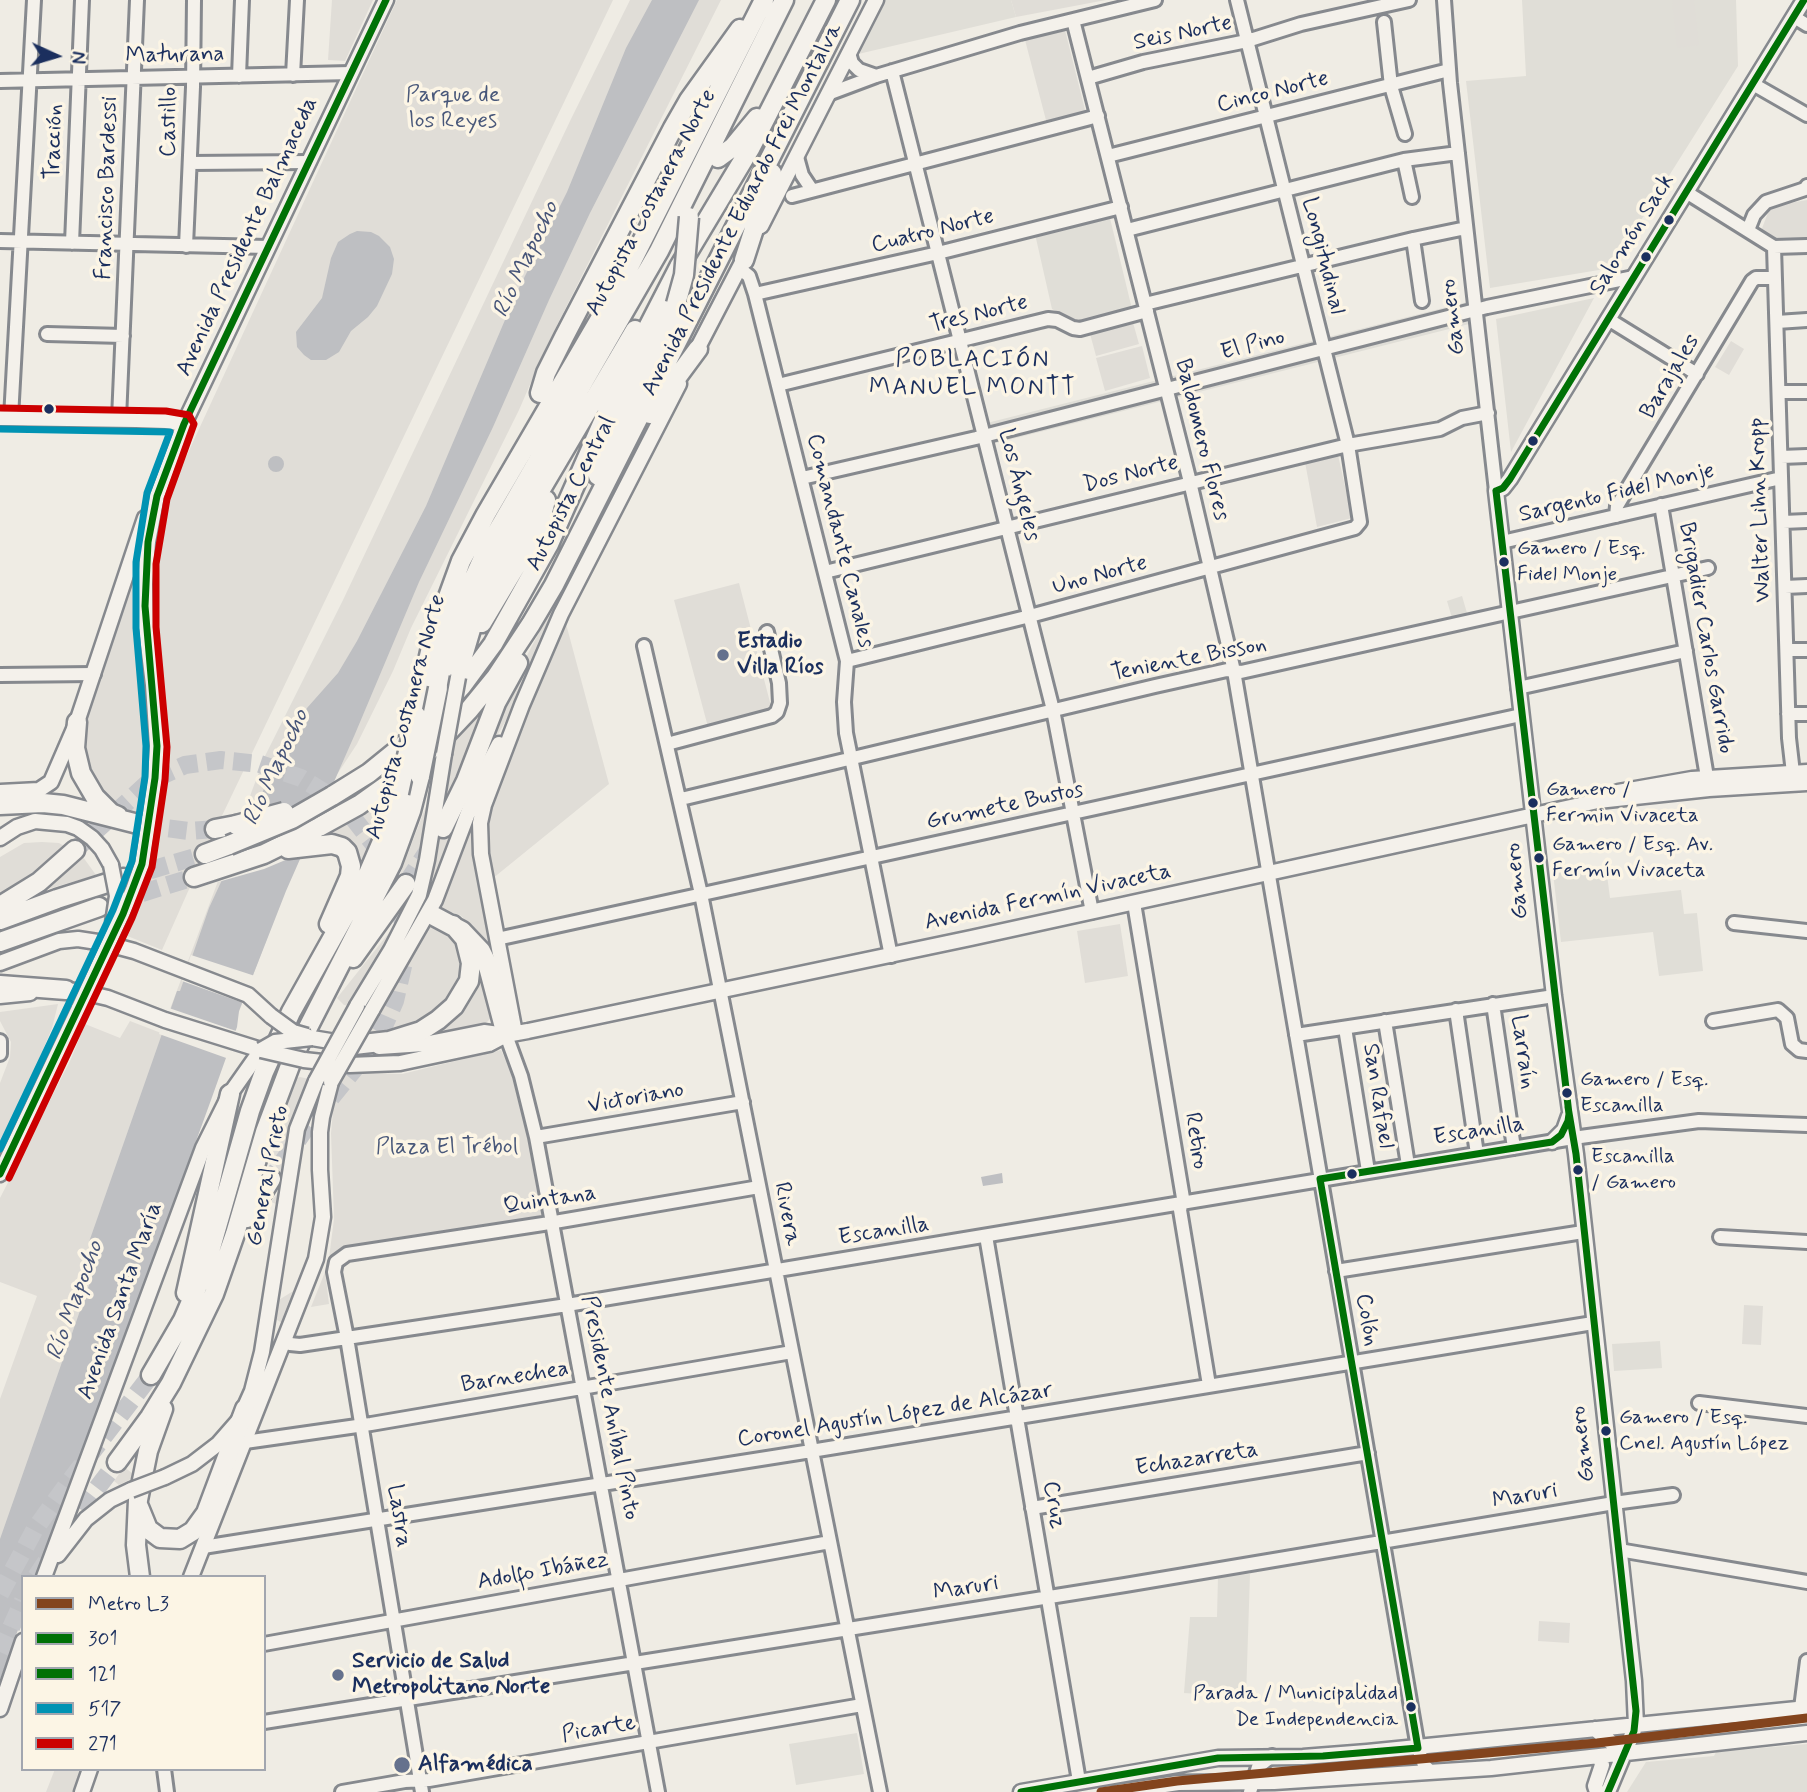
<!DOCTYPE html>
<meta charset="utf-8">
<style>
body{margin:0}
#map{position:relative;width:1807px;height:1792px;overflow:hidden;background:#efece4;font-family:Mynerve,sans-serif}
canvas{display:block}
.legend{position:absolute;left:21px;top:1575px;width:245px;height:196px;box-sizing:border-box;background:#fcf5e5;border:2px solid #a2a6af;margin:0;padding:9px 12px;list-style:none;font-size:21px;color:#1b2f5e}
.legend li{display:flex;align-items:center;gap:14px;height:35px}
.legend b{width:35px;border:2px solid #a2a6af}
.north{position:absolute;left:21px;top:21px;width:70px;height:70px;-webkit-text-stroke:5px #fcf5e5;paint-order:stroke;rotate:94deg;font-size:19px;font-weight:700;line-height:28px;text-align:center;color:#1b2f5e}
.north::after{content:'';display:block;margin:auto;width:24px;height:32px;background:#1b2f5e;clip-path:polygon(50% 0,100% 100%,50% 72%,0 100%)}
</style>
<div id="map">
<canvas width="1807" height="1792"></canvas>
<ul class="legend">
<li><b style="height:9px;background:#83441d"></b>Metro L3</li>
<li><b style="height:9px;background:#007106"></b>301</li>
<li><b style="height:9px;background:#007106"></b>121</li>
<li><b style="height:9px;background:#0093b3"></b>517</li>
<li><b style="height:9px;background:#c00"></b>271</li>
</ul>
<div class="north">N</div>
</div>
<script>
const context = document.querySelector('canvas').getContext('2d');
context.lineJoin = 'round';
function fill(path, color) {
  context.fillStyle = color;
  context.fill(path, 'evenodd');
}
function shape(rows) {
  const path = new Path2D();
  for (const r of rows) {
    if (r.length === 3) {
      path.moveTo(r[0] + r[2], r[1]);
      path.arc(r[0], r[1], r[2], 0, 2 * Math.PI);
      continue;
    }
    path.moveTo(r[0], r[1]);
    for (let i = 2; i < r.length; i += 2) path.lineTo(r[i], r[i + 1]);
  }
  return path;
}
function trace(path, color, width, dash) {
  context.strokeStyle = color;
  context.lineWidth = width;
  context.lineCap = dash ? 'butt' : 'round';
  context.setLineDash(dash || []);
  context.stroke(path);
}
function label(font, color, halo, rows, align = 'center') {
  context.font = font + ' Mynerve,sans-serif';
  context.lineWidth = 7;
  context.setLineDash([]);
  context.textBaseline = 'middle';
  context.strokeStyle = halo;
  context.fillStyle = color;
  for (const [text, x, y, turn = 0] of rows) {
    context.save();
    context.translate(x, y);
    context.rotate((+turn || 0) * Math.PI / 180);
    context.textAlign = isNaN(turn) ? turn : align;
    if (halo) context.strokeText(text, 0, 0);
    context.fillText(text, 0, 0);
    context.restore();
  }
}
const built = shape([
 [883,0,1011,0,1016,17,854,55],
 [1522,0,1736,0,1738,66,1611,268,1490,288,1466,81,1526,76],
 [1109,214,1132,309,1079,323,1052,309,1035,234],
 [1594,298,1511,452,1496,319],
 [1467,302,1469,324,992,444,987,423],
 [1462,596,1467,613,1452,618,1447,601],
 [1606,867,1610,898,1681,890,1684,914,1697,913,1703,971,1659,976,1653,932,1561,942,1553,873],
 [1660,1341,1662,1368,1614,1371,1612,1344],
 [1250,1574,1246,1697,1184,1693,1190,1617,1217,1617,1218,1576],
 [857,1733,864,1774,796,1785,789,1744],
 [1807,1744,1807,1792,1627,1792,1646,1762,1714,1756,1716,1752]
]);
const green = shape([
 [332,0,373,0,345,61,328,60],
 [397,0,613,0,218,824,162,950,125,935,141,896,150,863,164,773,165,725,162,682,155,626,152,619,154,570,169,494],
 [630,0,721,0,548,343,519,410,411,628,393,671,357,744,336,776,297,860,23,1577,0,1677,0,1399,37,1296,0,1282,0,1198,71,1059,85,1024,120,1038,130,1021,161,1033,265,756,343,600,571,119],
 [1011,0,1106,0,1016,17],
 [1672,0,1694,0,1699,45,1677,48],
 [1065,30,1086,114,1047,124,1025,40],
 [1807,200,1807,242,1785,242,1761,231,1769,210,1778,205],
 [1132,319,1139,344,1096,356,1089,330],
 [1731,341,1744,349,1729,375,1715,367],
 [1142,346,1150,378,1105,391,1096,358],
 [668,395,520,696,486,755,433,893,370,1000,367,1001,414,919,451,746,494,694,501,705,644,432],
 [1338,455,1352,518,1317,527,1305,462],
 [139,562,137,615,149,716,151,753,145,819,126,812,114,800,110,803,92,783,81,741,86,710],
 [739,583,772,710,708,727,674,600],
 [565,620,609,784,492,879,487,838,491,800],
 [485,780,482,804,508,1021,489,949,483,938,460,915,436,907],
 [390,799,365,861,360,860,354,846,349,840,341,836,326,835],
 [426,806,430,808,420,868,410,902,387,946,350,1006,344,1005,337,998,400,919,413,888,409,885,409,874,403,881,399,877],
 [42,842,59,843,83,857,96,875,0,903,0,857,24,843],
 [429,917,460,936,464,984,429,1021,382,1035,364,1034],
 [1120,924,1128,976,1085,983,1077,931],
 [481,962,492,1010,490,1019,485,1024,416,1040,478,976],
 [58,1004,52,1028,0,1153,0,1083,10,1057,11,1042,0,1021,0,1012],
 [501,1050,519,1089,544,1215,346,1249,329,1258,334,1219,331,1133,334,1100,343,1072,402,1074],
 [300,1077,309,1079,292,1122,279,1205,271,1202,279,1191,281,1177,275,1164,267,1161,287,1094,294,1079],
 [308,1264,285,1325,274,1318,277,1301,295,1290,305,1266],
 [325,1272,329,1304,311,1307],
 [1744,1305,1763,1306,1761,1345,1742,1344],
 [124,1467,132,1473,133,1478,119,1485,114,1481],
 [1539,1621,1570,1623,1569,1643,1538,1641],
 [55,1769,81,1769,74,1792,46,1792]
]);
const water = shape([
 [652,0,699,0,590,213,549,300,493,427,419,582,355,734,286,891,239,1011,237,1027,211,1100,37,1577,23,1577,23,1616,0,1680,0,1539,102,1248,89,1242,177,991,180,991,209,908,269,778,307,708,338,673,357,641,426,506,516,294,567,192,626,48],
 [357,231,371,232,379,236,390,247,394,259,392,274,377,306,368,317,351,331,339,352,326,360,311,360,304,355,297,347,296,332,322,298,331,258,338,242,350,234],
 [276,464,8],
 [1002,1173,1003,1183,983,1186,981,1177]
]);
const pier = shape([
 [307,851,264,869,218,882,228,859],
 [191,955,255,976,246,1004,182,981],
 [169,1008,239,1032,229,1059,159,1034]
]);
const highwayTunnel = shape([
 [646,210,662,196,704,168],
 [142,825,189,831,215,829],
 [75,850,150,781,185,765,221,760,260,764,301,778,327,794,350,814,379,851,398,896,404,929,404,962,395,1001,384,1026,365,1056,304,1131,271,1179],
 [124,878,205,854],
 [406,884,431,846],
 [116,901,194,877],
 [36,1577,82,1508,117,1462],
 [0,1594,35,1529,66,1486,151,1375],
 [0,1652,23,1601]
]);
const minor = shape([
 [1444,0,1450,83,1496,491],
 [1794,17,1807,25],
 [1073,20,1190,482,1234,671,1418,1748,1424,1765,1430,1771],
 [1384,22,1391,86,1405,134],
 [849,53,852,63,859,70,876,76],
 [892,71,1053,710,1092,912],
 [293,75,297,0],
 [239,76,242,0],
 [1088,78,1143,62,1247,41,1301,24,1409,0],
 [0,81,351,73],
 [1753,84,1807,115],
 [828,94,876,76,1020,33,1155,0],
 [1108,156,1449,70],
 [797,157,802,175,812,190],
 [1404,160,1412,197],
 [190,163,309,162],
 [1686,192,1774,247,1807,246],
 [792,196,1098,116],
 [1127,230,1404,160,1458,153],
 [1748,230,1754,215,1766,202,1805,189,1807,186],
 [1413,239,1422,301],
 [0,241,268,247],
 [72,243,82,0],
 [186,246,193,87,194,0],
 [1774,247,1789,738,1793,773],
 [739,268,749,276,755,294,847,661,844,702,846,733,891,956],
 [755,294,938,253,1121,207],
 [1145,304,1413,239,1466,228],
 [1608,319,1697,374],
 [1777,322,1807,320],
 [47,334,123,336],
 [778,385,1048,319,1057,320,1073,328,1080,329,1147,311],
 [1779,392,1807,392],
 [11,418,34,0],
 [119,419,137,0],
 [1781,457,1807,456],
 [802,478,976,438,1487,307,1634,277],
 [1661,505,1707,777],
 [1616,516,1617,506,1752,281,1756,278,1775,278],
 [1783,522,1807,521],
 [1502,542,1781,478],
 [825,572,1348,445,1440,429,1462,418,1488,413],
 [1785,587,1807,586],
 [644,646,701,894,880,1792],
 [1787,650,1807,650],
 [847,661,1030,616,1355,528,1360,522,1348,445,1237,0],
 [0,675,94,674],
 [1518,688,1686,651],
 [1788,714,1807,714],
 [667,744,772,716,777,712,780,703,779,683,767,632],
 [681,799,1155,686,1227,670,1241,672,1708,568],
 [1134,903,1183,1198,1180,1210,1209,1385],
 [1734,923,1807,931],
 [497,939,1521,715],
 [1493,1004,1514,1148],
 [1456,1010,1477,1154],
 [1385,1021,1408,1165],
 [1713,1021,1778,1010,1787,1018,1792,1044,1799,1050,1807,1051],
 [1345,1028,1368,1171],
 [506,1035,521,1076,536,1137,658,1792],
 [1296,1035,1554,996],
 [0,1041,0,1054],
 [536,1137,743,1102],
 [986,1236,1079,1781],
 [1720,1237,1807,1242],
 [1336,1271,1583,1232],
 [285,1339,290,1344,300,1345,567,1305,1573,1138,1699,1121,1807,1125],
 [1699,1403,1807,1416],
 [245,1442,371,1424,792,1352],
 [1032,1508,1368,1453],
 [203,1547,805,1452,1593,1323],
 [1619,1550,1807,1582],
 [264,1644,830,1542],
 [1801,1708,1807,1661],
 [264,1722,1125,1585,1614,1503,1673,1495],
 [164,1769,167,1792],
 [342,1792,405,1781,429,1780,862,1705],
 [422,1792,347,1338,334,1272,336,1262,347,1254,543,1224,759,1187],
 [1250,1792,1258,1767,1272,1756]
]);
const major = shape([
 [761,226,876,0],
 [693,357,748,251],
 [0,418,136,420,166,421,184,424],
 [0,792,39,790,51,782,77,722,145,518],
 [1618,792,1692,779,1807,772],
 [149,820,155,778,157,746,153,685,146,628,145,584,148,542,157,496,184,424,386,0],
 [0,838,17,827,35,821,67,824,78,828,92,838,102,849,111,865],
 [0,963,59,941,78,939,104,943,134,951,248,995,271,1016],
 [0,996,30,993],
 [357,1006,391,950,419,895,427,860,444,754],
 [372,1010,435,900,482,776,499,744],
 [515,1033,481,854,480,823,484,805,522,705,561,614,679,384],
 [312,1038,348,1044],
 [379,1047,424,1044,484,1032,506,1035,528,1031,971,938,1598,801,1709,789,1807,783],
 [304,1060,350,1065,400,1063,489,1044,506,1035],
 [1552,1142,1564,1130,1569,1116],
 [0,1174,79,1008],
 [165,1477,192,1464,218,1444,239,1420,252,1391,262,1352,297,1129,316,1081],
 [58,1555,86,1519,110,1500,131,1490],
 [44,1577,203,1148,230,1094,261,1050,165,1020,108,998,78,991,57,990],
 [191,1577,316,1259,323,1217,320,1170,320,1132,322,1117,331,1082],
 [0,1709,23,1641],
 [1595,1729,1624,1753],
 [82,1792,90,1769],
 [1021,1792,1218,1758,1303,1757,1367,1752,1807,1708],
 [1119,1792,1178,1783,1274,1782,1491,1768,1807,1733],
 [1597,1792,1595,1786,1602,1765,1600,1756],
 [1608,1792,1636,1725,1634,1681,1576,1154,1554,996,1496,491,1503,488,1510,479,1804,0]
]);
const highway = shape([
 [718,158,733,147,757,118],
 [744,260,772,173],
 [540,393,546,373,564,337,673,128,689,100,740,29],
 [650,414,698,349],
 [598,476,624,411,676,304],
 [482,623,534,536,540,523,546,500],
 [459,670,472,626,497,564,635,330],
 [438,688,448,648,463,602,487,549,659,251,784,0],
 [416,715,433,638,461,561,486,514,622,281,764,0],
 [77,722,75,748,81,773,95,797,111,813,118,816],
 [332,796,369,773,422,730,462,686,493,644,549,544,625,372,679,267,751,147,826,0],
 [0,805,43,803,63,805,142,825],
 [443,828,466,781,496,703,518,663],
 [215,829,236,825],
 [288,849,332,844,342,847,347,852,351,866,350,876,329,924],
 [205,854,229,845],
 [194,877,264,854,319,827,359,805,401,775,435,746,469,710,496,677,531,624,554,585,850,0],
 [0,906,39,882,75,850],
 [432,915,462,931,481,951,487,963,506,1035],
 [0,920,57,899,123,878],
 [0,942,99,907],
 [353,958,406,884],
 [0,985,66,990],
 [354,1045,389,1041,421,1031,438,1020,454,1006,469,981,471,963,465,939,453,925],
 [247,1218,271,1179],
 [186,1293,230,1094],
 [151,1375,183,1320,205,1269,250,1111,264,1072,291,1012,367,876,383,839,399,793],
 [117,1462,150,1417,171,1383,214,1294,235,1234,265,1132,294,1055,392,863,411,811,420,776],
 [139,1507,148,1529,160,1538,180,1539,193,1531,206,1513,245,1409],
 [140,1577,136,1545,138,1500,148,1451,163,1409]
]);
const majorBridge = shape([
 [444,754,458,677],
 [111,865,117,896,113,923],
 [79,1008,133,890,142,864,149,820],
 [271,1016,293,1032,307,1036],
 [261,1050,275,1042,312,1038],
 [261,1050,304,1060],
 [316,1081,357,1006],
 [331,1082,372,1010],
 [131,1490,165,1477]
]);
const highwayBridge = shape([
 [676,304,684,275,689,217],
 [420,776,438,688],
 [399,793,416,715],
 [236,825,284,812],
 [229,845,292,819,332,796]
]);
const bus1 = shape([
 [1496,491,1503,488,1510,479,1804,0],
 [1568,1107,1576,1154,1636,1711,1634,1731,1608,1792],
 [1021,1792,1218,1758,1323,1756,1418,1748,1320,1179,1552,1142,1561,1135,1568,1121,1569,1114,1496,491]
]);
const bus2 = shape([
 [0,1174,123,914,142,864,155,778,157,746,145,606,148,542,157,496,184,424,386,0]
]);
const bus3 = shape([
 [0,429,170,432,147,493,136,562,136,628,146,746,145,777,132,861,113,910,0,1149]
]);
const bus4 = shape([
 [0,408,166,411,189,415,194,424,167,499,156,564,156,627,167,747,165,780,152,867,132,918,9,1178]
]);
const metro1 = shape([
 [1101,1792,1177,1781,1597,1743,1807,1718]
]);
const markers = [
 [1669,220,6,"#1b2f5e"],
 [1646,257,6,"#1b2f5e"],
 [49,409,6,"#1b2f5e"],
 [1533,441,6,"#1b2f5e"],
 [1504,562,6,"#1b2f5e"],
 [723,655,7,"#65718d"],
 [1533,803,6,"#1b2f5e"],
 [1539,858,6,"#1b2f5e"],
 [1567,1093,6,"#1b2f5e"],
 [1578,1170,6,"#1b2f5e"],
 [1352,1174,6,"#1b2f5e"],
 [1606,1431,6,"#1b2f5e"],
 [338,1675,7,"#65718d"],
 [1411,1707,6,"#1b2f5e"],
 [402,1765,9,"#65718d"]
];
const busNames = [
 ["Gamero / Esq.",1517,550],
 ["Fidel Monje",1517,576],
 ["Gamero /",1546,791],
 ["Fermin Vivaceta",1546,817],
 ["Gamero / Esq. Av.",1552,846],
 ["Fermín Vivaceta",1552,872],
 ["Gamero / Esq.",1580,1081],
 ["Escanilla",1580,1107],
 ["Escanilla",1591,1158],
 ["/ Gamero",1591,1184],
 ["Gamero / Esq.",1619,1419],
 ["Cnel. Agustín López",1619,1445],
 ["Parada / Municipalidad",1398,1695,"right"],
 ["De Independencia",1398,1721,"right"]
];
const streetNames = [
 ["Seis Norte",1183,34,-12],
 ["Maturana",175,56,-1],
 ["Cinco Norte",1273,93,-14],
 ["Castillo",170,122,-89],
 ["Tracción",55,142,-88],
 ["Francisco Bardessi",108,188,-88],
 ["Autopista Costanera Norte",652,203,-62],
 ["Avenida Presidente Eduardo Frei Montalva",743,210,-63],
 ["Cuatro Norte",933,232,-14],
 ["Salomón Sack",1633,235,-58],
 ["Avenida Presidente Balmaceda",248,237,-65],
 ["Longitudinal",1322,256,76],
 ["Tres Norte",979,315,-14],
 ["Gamero",1454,317,-97],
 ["El Pino",1253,346,-15],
 ["Barajales",1671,377,-59],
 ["Baldomero Flores",1201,440,76],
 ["Dos Norte",1131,475,-14],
 ["Los Ángeles",1018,485,76],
 ["Autopista Central",572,494,-63],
 ["Sargento Fidel Monje",1617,494,-13],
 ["Walter Lihn Kropp",1761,510,-92],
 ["Comandante Canales",839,541,76],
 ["Uno Norte",1100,576,-15],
 ["Brigadier Carlos Garrido",1705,638,80],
 ["Teniente Bisson",1189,660,-11],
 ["Autopista Costanera Norte",407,717,-75],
 ["Grumete Bustos",1005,807,-12],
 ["Gamero",1518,881,-96],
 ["Avenida Fermín Vivaceta",1048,898,-12],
 ["Larraín",1522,1052,82],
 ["San Rafael",1377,1096,81],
 ["Victoriano",636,1099,-10],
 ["Escanilla",1479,1132,-9],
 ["Retiro",1195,1141,81],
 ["General Prieto",269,1176,-79],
 ["Quintana",550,1201,-9],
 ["Rivera",786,1214,79],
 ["Escanilla",884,1232,-9],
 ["Avenida Santa María",121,1301,-70],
 ["Colón",1366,1320,80],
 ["Barnechea",515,1378,-9],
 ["Presidente Aníbal Pinto",609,1408,79],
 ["Coronel Agustín López de Alcázar",895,1416,-9],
 ["Gamero",1584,1444,-97],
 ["Echazarreta",1197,1460,-9],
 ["Maruri",1525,1497,-10],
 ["Cruz",1053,1505,80],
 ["Lastra",398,1516,81],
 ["Adolfo Ibáñez",543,1572,-10],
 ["Maruri",966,1589,-9],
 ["Picarte",599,1730,-10]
];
const parkNames = [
 ["Parque de",453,96],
 ["los Reyes",453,122],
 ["Plaza El Trébol",447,1148]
];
const poiNames = [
 ["Estadio",737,642],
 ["Villa Ríos",737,668],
 ["Servicio de Salud",352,1662],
 ["Metropolitano Norte",352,1688],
 ["Alfamédica",418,1765]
];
const waterNames = [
 ["Río Mapocho",527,260,-65],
 ["Río Mapocho",277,768,-65],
 ["Río Mapocho",76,1301,-70]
];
const neighbourhoodNames = [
 ["POBLACIÓN",973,361],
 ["MANUEL MONTT",973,389]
];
fill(built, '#e0ded7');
fill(green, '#e0ddd7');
fill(water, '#bebfc2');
fill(pier, '#efece4');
trace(highwayTunnel, '#c5c6c9', 18, [18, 9]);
trace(minor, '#86898e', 18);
trace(major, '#86898e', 19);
trace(highway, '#86898e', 23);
trace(minor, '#f4f1eb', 12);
trace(major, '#f4f1eb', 14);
trace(highway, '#f4f1eb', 18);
trace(majorBridge, '#86898e', 19, []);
trace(highwayBridge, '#86898e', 23, []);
trace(majorBridge, '#f4f1eb', 14);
trace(highwayBridge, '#f4f1eb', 18);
trace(bus1, '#007106', 7);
trace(bus2, '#007106', 7);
trace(bus3, '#0093b3', 7);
trace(bus4, '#c00', 7);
trace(metro1, '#83441d', 9);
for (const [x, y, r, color] of markers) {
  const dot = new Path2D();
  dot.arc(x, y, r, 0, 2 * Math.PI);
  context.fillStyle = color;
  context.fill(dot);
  trace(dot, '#fcf5e5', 2.5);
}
label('21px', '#1b2f5e', '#fcf5e5', busNames, 'left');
label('23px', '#1b2f5e', '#fcf5e5', streetNames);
label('23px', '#49587a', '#fcf5e5', parkNames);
label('bold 23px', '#1b2f5e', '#fcf5e5', poiNames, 'left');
label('italic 24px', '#465478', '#fcf5e5', waterNames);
context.letterSpacing = '2px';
label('24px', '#1b2f5e', '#fcf5e5', neighbourhoodNames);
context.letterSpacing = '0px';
</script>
